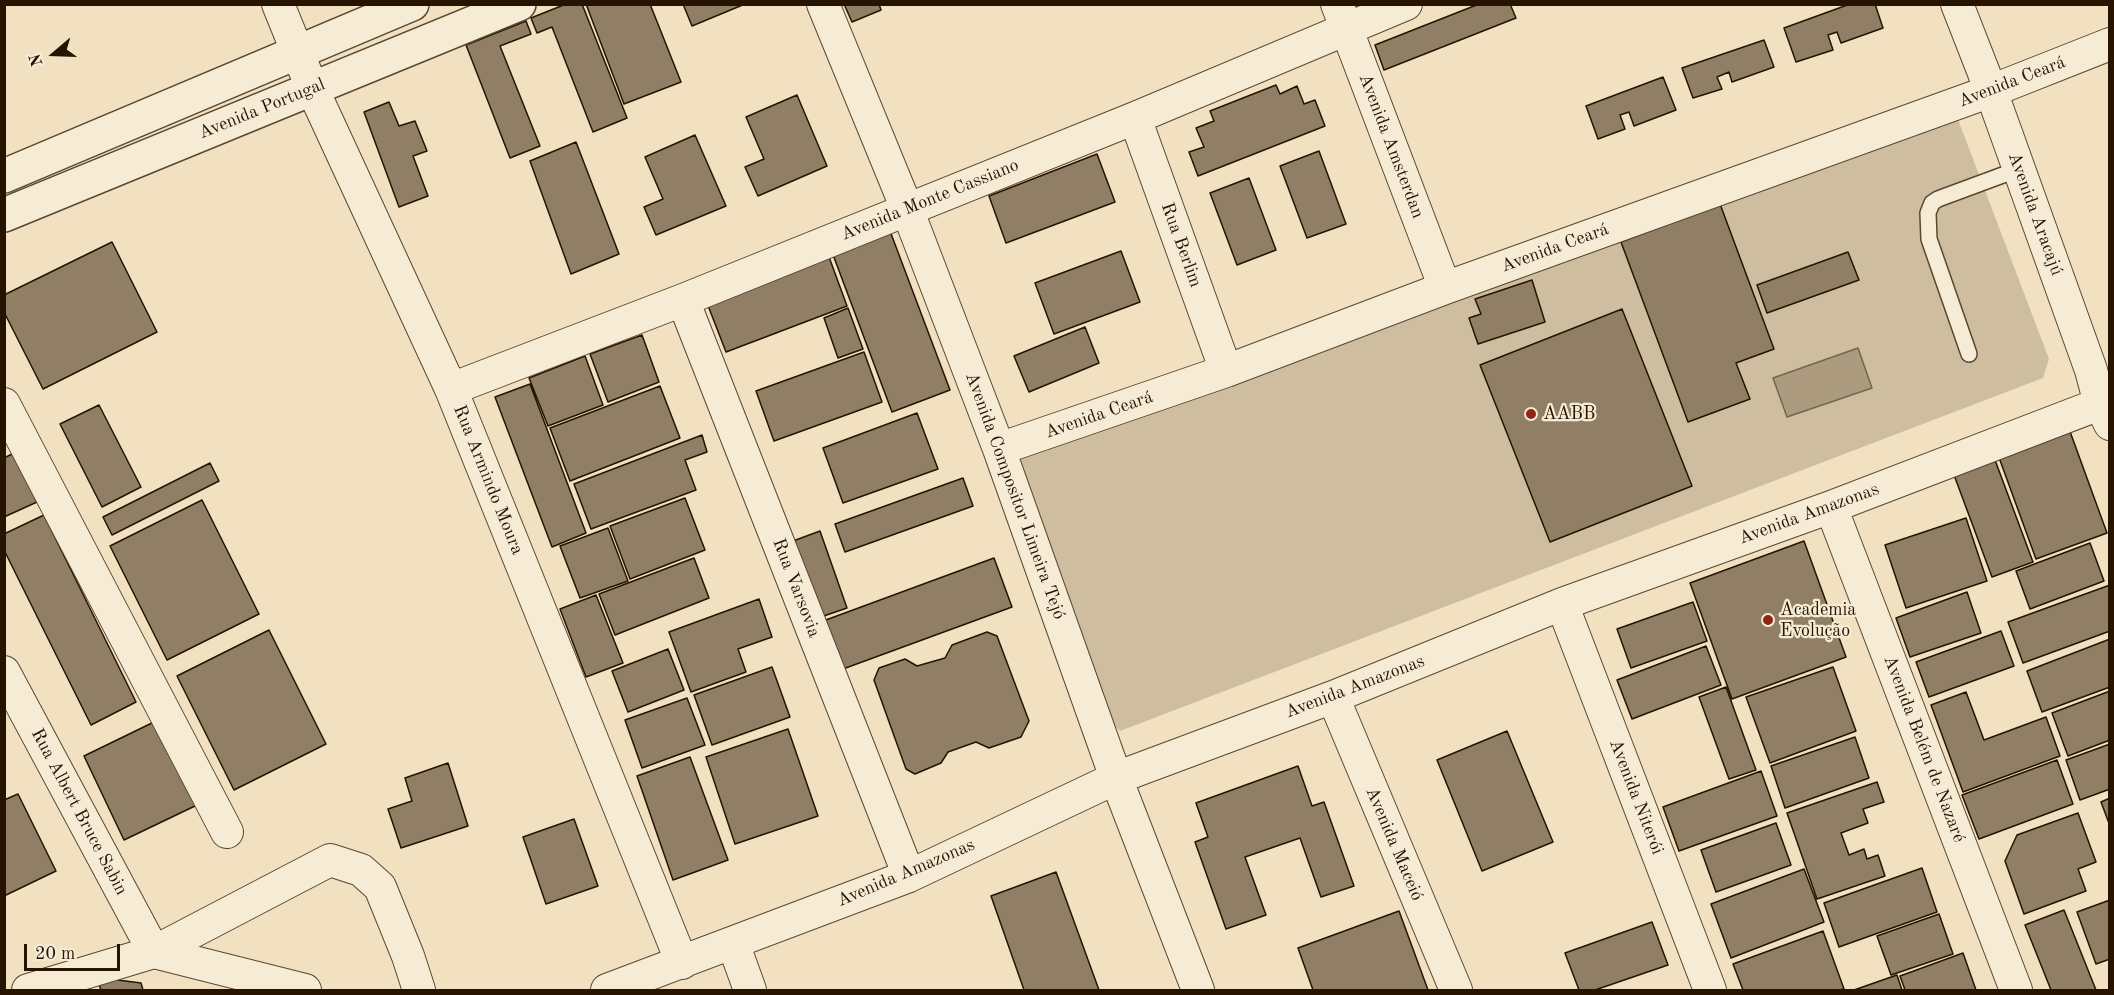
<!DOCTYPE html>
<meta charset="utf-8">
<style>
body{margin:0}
#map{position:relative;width:2114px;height:995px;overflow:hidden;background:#f1e1c0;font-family:"Old Standard TT",serif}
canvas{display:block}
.frame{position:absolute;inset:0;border:6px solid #261400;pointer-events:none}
.north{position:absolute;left:24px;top:24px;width:60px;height:60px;-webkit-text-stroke:4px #f6ecd6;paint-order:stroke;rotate:251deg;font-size:16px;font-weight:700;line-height:24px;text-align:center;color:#261400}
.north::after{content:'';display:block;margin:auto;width:21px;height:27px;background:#261400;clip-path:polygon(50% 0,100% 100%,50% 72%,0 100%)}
.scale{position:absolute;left:24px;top:944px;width:96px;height:27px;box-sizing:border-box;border:3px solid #261400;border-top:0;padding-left:8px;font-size:18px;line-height:21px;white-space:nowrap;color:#261400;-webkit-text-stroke:4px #f6ecd6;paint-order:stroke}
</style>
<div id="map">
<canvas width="2114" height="995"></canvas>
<div class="frame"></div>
<div class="north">N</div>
<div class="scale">20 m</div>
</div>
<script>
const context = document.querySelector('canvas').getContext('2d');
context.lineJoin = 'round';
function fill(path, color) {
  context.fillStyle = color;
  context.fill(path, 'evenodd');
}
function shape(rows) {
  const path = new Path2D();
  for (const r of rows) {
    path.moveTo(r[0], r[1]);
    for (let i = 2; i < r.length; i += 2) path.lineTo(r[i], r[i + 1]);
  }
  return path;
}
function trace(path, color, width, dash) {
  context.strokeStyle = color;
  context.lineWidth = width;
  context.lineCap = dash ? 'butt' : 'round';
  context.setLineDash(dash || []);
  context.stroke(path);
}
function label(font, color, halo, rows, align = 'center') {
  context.font = font + ' "Old Standard TT",serif';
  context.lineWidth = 4.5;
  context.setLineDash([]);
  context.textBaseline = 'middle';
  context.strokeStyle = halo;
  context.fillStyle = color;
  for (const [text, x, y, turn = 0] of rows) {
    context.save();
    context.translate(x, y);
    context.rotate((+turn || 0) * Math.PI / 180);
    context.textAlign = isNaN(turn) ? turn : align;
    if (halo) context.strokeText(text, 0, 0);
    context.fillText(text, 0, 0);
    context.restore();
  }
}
const green = shape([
 [1954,109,2049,359,2043,378,1120,731,1105,716,1015,468,1020,451]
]);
const water = shape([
 [1858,348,1872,388,1787,417,1773,378,1858,348]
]);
const building = shape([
 [566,4,582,4,627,118,593,132,552,27,537,33,531,18,566,4],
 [586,4,650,4,681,82,624,104,586,4],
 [683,4,745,4,692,26,683,4],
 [844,4,879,4,881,10,852,22,844,4],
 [1479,4,1510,4,1516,18,1384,70,1375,45,1479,4],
 [1850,4,1875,4,1883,28,1841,43,1837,32,1828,35,1833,50,1796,62,1784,28,1850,4],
 [526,21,531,34,500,46,540,146,510,158,466,45,526,21],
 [1764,40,1774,67,1732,82,1729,72,1717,77,1722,89,1693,98,1682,68,1764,40],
 [1663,77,1676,110,1634,126,1629,112,1620,115,1625,129,1598,139,1586,106,1663,77],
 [1276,85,1280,94,1297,86,1304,104,1315,100,1325,126,1198,176,1189,152,1204,147,1196,128,1214,121,1210,111,1276,85],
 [797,95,827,166,758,196,745,167,764,159,746,117,797,95],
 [389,102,399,126,415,121,427,151,413,156,428,196,399,207,364,112,389,102],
 [695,135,726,206,656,235,644,207,663,199,645,157,695,135],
 [576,142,619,254,571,274,530,161,576,142],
 [1319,151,1346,224,1307,238,1280,166,1319,151],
 [1097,154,1115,202,1006,243,989,196,1097,154],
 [1249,178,1276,250,1237,265,1210,193,1249,178],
 [1720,204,1774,349,1736,363,1750,399,1688,422,1621,242,1720,204],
 [890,231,950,390,892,412,832,252,890,231],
 [112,242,157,332,43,389,4,312,4,295,112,242],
 [1121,251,1140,302,1054,334,1035,283,1121,251],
 [1848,252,1859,280,1767,313,1757,285,1848,252],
 [829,257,847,306,726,352,707,303,829,257],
 [1532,280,1545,322,1478,344,1469,318,1481,314,1475,299,1532,280],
 [848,308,863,349,838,358,824,318,848,308],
 [1622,309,1692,486,1550,542,1480,365,1622,309],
 [1085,327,1099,363,1029,392,1014,356,1085,327],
 [642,335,659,382,608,402,590,354,642,335],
 [864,352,882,402,774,441,756,391,864,352],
 [585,356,603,405,548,426,529,378,585,356],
 [530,384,586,533,552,547,495,397,530,384],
 [660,386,680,438,570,481,550,428,660,386],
 [99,405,141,487,102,507,60,424,99,405],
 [917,413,938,469,843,503,823,448,917,413],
 [2068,426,2107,533,2036,559,1997,452,2068,426],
 [702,435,707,452,685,460,696,490,591,529,574,484,702,435],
 [14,453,37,502,4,517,4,458,14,453],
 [1995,460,2033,562,1992,577,1954,475,1995,460],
 [210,463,219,481,112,535,103,517,210,463],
 [963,478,973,506,845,552,835,524,963,478],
 [685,498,705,550,630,579,610,526,685,498],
 [202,500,259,614,167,660,110,546,202,500],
 [44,515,136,702,91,725,4,550,4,534,44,515],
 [1966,518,1987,581,1906,608,1885,545,1966,518],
 [608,528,628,581,580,598,560,546,608,528],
 [820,531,847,608,812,620,785,544,820,531],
 [1804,541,1846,657,1732,699,1690,583,1804,541],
 [2090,543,2104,581,2030,609,2016,571,2090,543],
 [694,558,709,598,615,635,599,594,694,558],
 [994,558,1012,607,832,673,815,624,994,558],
 [2110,585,2110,631,2023,663,2008,622,2110,585],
 [1967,592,1981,633,1910,657,1896,618,1967,592],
 [596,595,623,663,586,677,560,609,596,595],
 [759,599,772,637,738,649,746,672,691,692,669,632,759,599],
 [1693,602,1707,641,1631,668,1617,629,1693,602],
 [269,630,326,744,234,790,177,676,269,630],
 [2001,631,2014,666,1929,697,1916,662,2001,631],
 [987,632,997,636,1029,721,1021,737,989,748,976,742,948,752,941,763,915,774,906,769,874,680,879,668,905,659,917,666,945,658,952,645,987,632],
 [2110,639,2110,687,2042,712,2027,671,2110,639],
 [1706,646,1721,685,1632,719,1617,680,1706,646],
 [668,649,684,690,628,712,612,671,668,649],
 [772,667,790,717,712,745,694,695,772,667],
 [1833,667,1856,731,1770,763,1746,697,1833,667],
 [1726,687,1756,770,1729,779,1699,697,1726,687],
 [2110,691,2110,740,2068,756,2052,713,2110,691],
 [1966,692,1984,740,2046,717,2060,756,1963,792,1931,705,1966,692],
 [687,698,705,745,642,768,625,720,687,698],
 [156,721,197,805,124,840,84,756,156,721],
 [788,729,818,816,735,844,706,757,788,729],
 [1507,731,1553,842,1482,871,1437,760,1507,731],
 [1855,737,1869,778,1785,808,1771,766,1855,737],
 [2110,744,2110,789,2080,800,2066,760,2110,744],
 [690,757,728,860,673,880,637,776,690,757],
 [2057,760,2073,804,1979,839,1962,795,2057,760],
 [448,763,468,826,401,848,388,809,412,801,405,778,448,763],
 [1298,766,1312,806,1324,802,1354,886,1321,897,1300,838,1245,857,1266,915,1226,929,1195,842,1208,837,1196,803,1298,766],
 [1761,771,1777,816,1679,851,1663,807,1761,771],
 [1877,782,1884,802,1863,809,1868,823,1841,833,1849,855,1864,849,1867,859,1878,855,1885,876,1817,899,1787,813,1877,782],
 [18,794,56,871,4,896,4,800,18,794],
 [2110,798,2110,826,2101,802,2110,798],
 [2078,813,2096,862,2078,869,2086,891,2024,914,2005,861,2017,835,2078,813],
 [574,819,598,886,546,904,523,837,574,819],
 [1776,823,1791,865,1716,892,1701,850,1776,823],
 [1922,868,1937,912,1839,947,1824,903,1922,868],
 [1804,869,1824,922,1731,958,1711,904,1804,869],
 [1056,872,1099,990,1024,990,991,896,1056,872],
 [2110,900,2110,959,2096,964,2077,912,2110,900],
 [2064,910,2096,990,2051,990,2025,925,2064,910],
 [1399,911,1428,990,1313,990,1298,948,1399,911],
 [1939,914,1953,954,1891,975,1877,936,1939,914],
 [1652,922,1668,965,1595,990,1579,990,1565,953,1652,922],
 [1823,931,1844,989,1839,990,1743,990,1733,964,1823,931],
 [1963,953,1976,990,1905,990,1900,976,1963,953],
 [1897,975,1902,990,1854,990,1897,975],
 [110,979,141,983,143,990,101,990,98,982,110,979]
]);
const service = shape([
 [1969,354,1929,239,1928,213,1932,203,1938,199,2019,169]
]);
const minor = shape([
 [278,4,312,88,451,389,682,963],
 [823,4,907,209,999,449,1116,778,1198,990],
 [1337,4,1445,288],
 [1957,4,1991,91,2091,370,2100,404,2110,424],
 [1135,118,1226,371],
 [683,300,909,876],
 [451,389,683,300,1135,118,1406,4],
 [4,404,227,832],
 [999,449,1226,371,1445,288,1991,91,2110,44],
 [1831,507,2016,990],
 [1562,604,1710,990],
 [4,672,154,952],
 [1333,697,1456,990],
 [733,943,750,990],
 [154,952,305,990],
 [28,990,154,952,330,860,361,870,380,887,408,956,419,990],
 [607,990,909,876,1116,778,1333,697,1562,604,1831,507,2110,400]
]);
const tertiary = shape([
 [4,176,412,4],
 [4,215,519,4]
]);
const markers = [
 [1531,414,6,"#8f2418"],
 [1768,620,6,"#8f2418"]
];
const streetNames = [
 ["Avenida Ceará",2012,82,-21],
 ["Avenida Portugal",262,109,-22],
 ["Avenida Amsterdan",1391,146,69],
 ["Avenida Monte Cassiano",930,200,-22],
 ["Avenida Aracajú",2035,214,70],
 ["Rua Berlim",1181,245,70],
 ["Avenida Ceará",1555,248,-20],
 ["Avenida Ceará",1099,415,-19],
 ["Rua Armindo Moura",488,480,68],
 ["Avenida Compositor Limeira Tejó",1015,496,70],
 ["Avenida Amazonas",1809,514,-20],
 ["Rua Varsovia",796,588,69],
 ["Avenida Amazonas",1355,687,-21],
 ["Avenida Belém de Nazaré",1924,749,69],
 ["Avenida Niterói",1636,797,69],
 ["Rua Albert Bruce Sabin",79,812,62],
 ["Avenida Maceió",1394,844,67],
 ["Avenida Amazonas",906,873,-23]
];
const poiNames = [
 ["AABB",1543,414],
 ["Academia",1780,610],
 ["Evolução",1780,631]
];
fill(green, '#cebe9f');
fill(water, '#ac9b7f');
trace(water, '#76654c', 1.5);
fill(building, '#907f64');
trace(building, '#261400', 1.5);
trace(service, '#594730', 18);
trace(minor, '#594730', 34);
trace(tertiary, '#594730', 36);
trace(service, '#f6ecd6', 15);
trace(minor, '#f6ecd6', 32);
trace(tertiary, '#f6ecd6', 33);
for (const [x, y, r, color] of markers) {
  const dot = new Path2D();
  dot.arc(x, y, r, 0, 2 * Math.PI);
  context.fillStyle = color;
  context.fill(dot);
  trace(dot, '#f6ecd6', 2);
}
label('18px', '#261400', '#f6ecd6', streetNames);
label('18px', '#261400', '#f6ecd6', poiNames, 'left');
</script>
